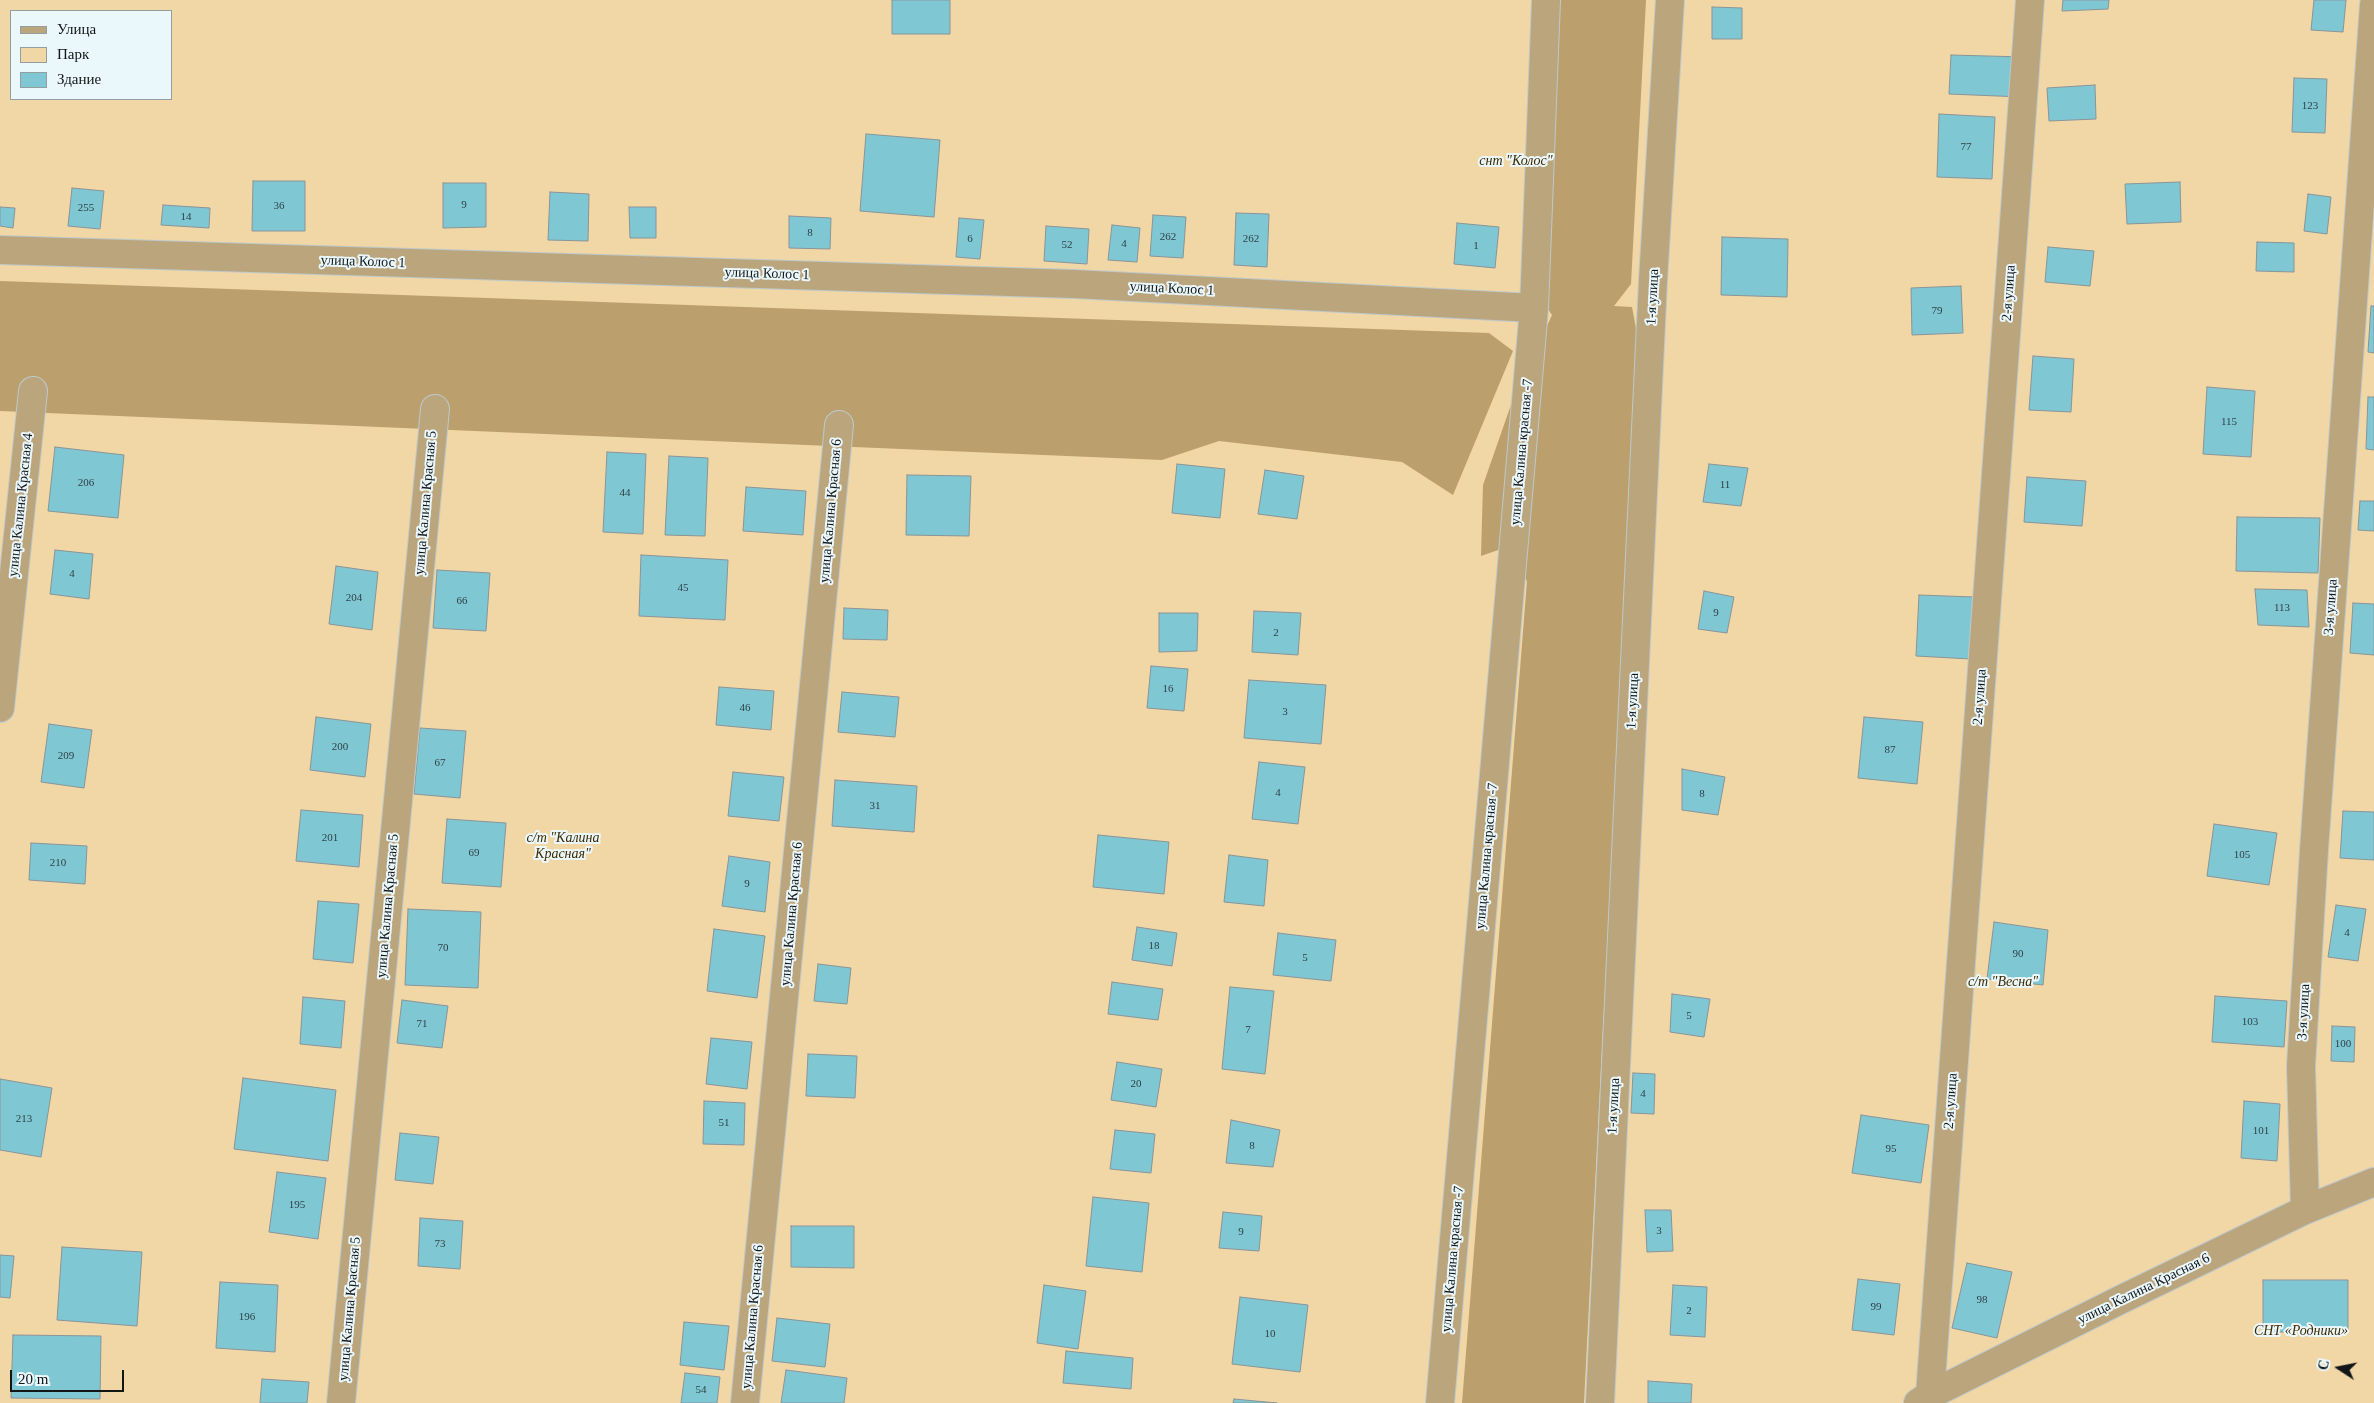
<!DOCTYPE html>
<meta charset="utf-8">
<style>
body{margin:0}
#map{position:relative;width:2374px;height:1403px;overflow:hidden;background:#deebed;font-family:"Times New Roman",serif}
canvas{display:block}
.legend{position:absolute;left:10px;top:10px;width:162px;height:90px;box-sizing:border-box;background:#ebf8fb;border:1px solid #949ea0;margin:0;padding:6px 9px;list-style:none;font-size:15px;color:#121617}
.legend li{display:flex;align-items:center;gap:10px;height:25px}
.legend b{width:25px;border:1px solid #949ea0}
.north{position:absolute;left:2314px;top:1343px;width:50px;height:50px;-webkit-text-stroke:4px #ebf8fb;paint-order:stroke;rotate:281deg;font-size:14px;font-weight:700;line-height:20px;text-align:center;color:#121617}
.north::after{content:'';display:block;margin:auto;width:18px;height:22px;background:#121617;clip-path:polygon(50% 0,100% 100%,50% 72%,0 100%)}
.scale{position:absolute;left:10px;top:1370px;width:114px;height:22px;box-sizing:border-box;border:2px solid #121617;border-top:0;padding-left:6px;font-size:15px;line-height:18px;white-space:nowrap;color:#121617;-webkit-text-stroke:4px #ebf8fb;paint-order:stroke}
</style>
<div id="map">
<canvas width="2374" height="1403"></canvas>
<ul class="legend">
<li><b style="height:6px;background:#bba57d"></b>Улица</li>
<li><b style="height:14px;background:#f1d6a6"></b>Парк</li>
<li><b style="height:14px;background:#80c7d4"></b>Здание</li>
</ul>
<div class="north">С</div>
<div class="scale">20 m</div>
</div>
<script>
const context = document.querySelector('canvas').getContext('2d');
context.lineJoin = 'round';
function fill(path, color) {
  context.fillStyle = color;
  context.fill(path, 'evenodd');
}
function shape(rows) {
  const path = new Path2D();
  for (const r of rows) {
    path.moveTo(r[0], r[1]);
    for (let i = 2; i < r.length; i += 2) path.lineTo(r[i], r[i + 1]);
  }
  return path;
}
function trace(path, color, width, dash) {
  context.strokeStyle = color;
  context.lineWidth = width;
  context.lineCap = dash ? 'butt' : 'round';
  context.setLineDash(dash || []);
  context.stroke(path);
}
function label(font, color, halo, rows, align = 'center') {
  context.font = font + ' "Times New Roman",serif';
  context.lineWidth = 4;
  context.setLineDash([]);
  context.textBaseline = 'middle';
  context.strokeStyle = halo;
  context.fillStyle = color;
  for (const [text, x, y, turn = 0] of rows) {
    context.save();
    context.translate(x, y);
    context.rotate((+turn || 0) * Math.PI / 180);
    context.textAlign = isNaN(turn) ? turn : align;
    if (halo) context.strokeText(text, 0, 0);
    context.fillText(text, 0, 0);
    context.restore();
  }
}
const green = shape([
 [0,0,2374,0,2374,1403,0,1403],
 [11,11,171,11,171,99,11,99]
]);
const forest = shape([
 [1545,0,1646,0,1631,284,1614,306,1632,307,1638,339,1584,1403,1462,1403,1527,581,1501,549,1481,556,1483,485,1512,402,1552,315,1534,289],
 [0,281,1489,333,1513,351,1453,495,1402,462,1219,441,1162,460,0,411]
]);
const building = shape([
 [892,0,950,0,950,34,892,34,892,0],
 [2063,0,2109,0,2108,9,2062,11,2063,0],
 [2314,0,2346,0,2343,32,2311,30,2314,0],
 [1712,7,1742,8,1742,39,1712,39,1712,7],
 [1951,55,2024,57,2022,97,1949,94,1951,55],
 [2294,78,2327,79,2325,133,2292,132,2294,78],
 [2095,85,2096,119,2049,121,2047,88,2095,85],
 [1939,114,1995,117,1992,179,1937,177,1939,114],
 [866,134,940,140,934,217,860,211,866,134],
 [253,181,305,181,305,231,252,231,253,181],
 [2180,182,2181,222,2127,224,2125,184,2180,182],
 [443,183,486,183,486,227,443,228,443,183],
 [72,188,104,191,100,229,68,226,72,188],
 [550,192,589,194,588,241,548,240,550,192],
 [2308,194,2331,197,2327,234,2304,231,2308,194],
 [163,205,210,208,209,228,161,225,163,205],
 [0,207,15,208,13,228,0,226,0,207],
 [629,207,656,207,656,238,630,238,629,207],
 [1236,213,1269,214,1267,267,1234,265,1236,213],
 [1153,215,1186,217,1183,258,1150,256,1153,215],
 [789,216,831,218,830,249,789,248,789,216],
 [959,218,984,220,980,259,956,257,959,218],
 [1457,223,1499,227,1495,268,1454,264,1457,223],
 [1112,225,1140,228,1137,262,1108,260,1112,225],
 [1046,226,1089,229,1087,264,1044,261,1046,226],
 [1722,237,1788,239,1787,297,1721,295,1722,237],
 [2257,242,2294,243,2294,272,2256,271,2257,242],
 [2048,247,2094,251,2090,286,2045,282,2048,247],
 [1961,286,1963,333,1912,335,1911,288,1961,286],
 [2371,306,2374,306,2374,353,2368,352,2371,306],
 [2033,356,2074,359,2071,412,2029,410,2033,356],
 [2207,387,2255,391,2251,457,2203,454,2207,387],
 [2368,397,2374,397,2374,450,2366,449,2368,397],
 [55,447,124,455,118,518,48,511,55,447],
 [607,452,646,454,643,534,603,532,607,452],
 [669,456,708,458,705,536,665,535,669,456],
 [1177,464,1225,469,1220,518,1172,513,1177,464],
 [1709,464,1748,468,1741,506,1703,502,1709,464],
 [1265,470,1304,476,1297,519,1258,514,1265,470],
 [907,475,971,476,969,536,906,535,907,475],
 [2027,477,2086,481,2082,526,2024,522,2027,477],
 [746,487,806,491,803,535,743,531,746,487],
 [2360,501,2374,501,2374,531,2358,530,2360,501],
 [2237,517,2320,518,2318,573,2236,571,2237,517],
 [55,550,93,554,89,599,50,594,55,550],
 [641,555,728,560,725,620,639,616,641,555],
 [336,566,378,572,372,630,329,624,336,566],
 [437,570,490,573,486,631,433,628,437,570],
 [2255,589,2307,590,2309,627,2258,625,2255,589],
 [1704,591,1734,597,1727,633,1698,629,1704,591],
 [1919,595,1974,597,1971,659,1916,656,1919,595],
 [2353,603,2374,604,2374,655,2350,653,2353,603],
 [844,608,888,610,887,640,843,639,844,608],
 [1254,611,1301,613,1298,655,1252,652,1254,611],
 [1159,613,1198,613,1197,651,1159,652,1159,613],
 [1151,666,1188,669,1184,711,1147,708,1151,666],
 [1249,680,1326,685,1321,744,1244,738,1249,680],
 [719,687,774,691,771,730,716,725,719,687],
 [842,692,899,697,895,737,838,732,842,692],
 [316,717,371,724,365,777,310,770,316,717],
 [1864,717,1923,722,1917,784,1858,778,1864,717],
 [49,724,92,730,84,788,41,782,49,724],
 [420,728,466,731,460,798,414,794,420,728],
 [1259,762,1305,767,1298,824,1252,819,1259,762],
 [1682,769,1725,777,1718,815,1682,810,1682,769],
 [733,772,784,777,779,821,728,816,733,772],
 [835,780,917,786,914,832,832,826,835,780],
 [301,810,363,815,359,867,296,861,301,810],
 [2343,811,2374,812,2374,860,2340,858,2343,811],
 [447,819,506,823,501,887,442,883,447,819],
 [2214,824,2277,833,2269,885,2207,876,2214,824],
 [1098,835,1169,842,1164,894,1093,887,1098,835],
 [31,843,87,846,85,884,29,880,31,843],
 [1229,855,1268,860,1264,906,1224,902,1229,855],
 [729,856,770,862,765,912,722,906,729,856],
 [318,901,359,904,353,963,313,959,318,901],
 [2336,905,2366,909,2358,961,2328,957,2336,905],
 [408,909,481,912,478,988,405,985,408,909],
 [1994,922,2048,930,2043,985,1987,979,1994,922],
 [1137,927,1177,933,1172,966,1132,960,1137,927],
 [714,929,765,936,757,998,707,991,714,929],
 [1278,933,1336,940,1331,981,1273,975,1278,933],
 [818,964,851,968,847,1004,814,1001,818,964],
 [1112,982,1163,989,1158,1020,1108,1014,1112,982],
 [1230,987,1274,991,1265,1074,1222,1069,1230,987],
 [1672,994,1710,999,1704,1037,1670,1032,1672,994],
 [2215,996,2287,1001,2284,1047,2212,1042,2215,996],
 [303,997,345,1001,341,1048,300,1044,303,997],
 [402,1000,448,1006,442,1048,397,1043,402,1000],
 [2332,1026,2355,1027,2354,1062,2331,1061,2332,1026],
 [711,1038,752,1042,747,1089,706,1084,711,1038],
 [808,1054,857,1056,855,1098,806,1096,808,1054],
 [1117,1062,1162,1069,1156,1107,1111,1100,1117,1062],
 [1633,1073,1655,1074,1654,1114,1631,1113,1633,1073],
 [243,1078,336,1090,328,1161,234,1149,243,1078],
 [0,1079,52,1088,41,1157,0,1150,0,1079],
 [704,1101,745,1103,744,1145,703,1144,704,1101],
 [2244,1101,2280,1104,2277,1161,2241,1158,2244,1101],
 [1861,1115,1929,1125,1921,1183,1852,1173,1861,1115],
 [1231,1120,1280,1130,1273,1167,1226,1163,1231,1120],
 [1115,1130,1155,1134,1151,1173,1110,1169,1115,1130],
 [400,1133,439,1137,433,1184,395,1180,400,1133],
 [277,1172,326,1178,318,1239,269,1232,277,1172],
 [1093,1197,1149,1203,1142,1272,1086,1266,1093,1197],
 [1645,1210,1671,1210,1673,1251,1647,1252,1645,1210],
 [1223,1212,1262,1216,1259,1251,1219,1248,1223,1212],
 [420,1218,463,1221,460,1269,418,1266,420,1218],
 [791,1226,854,1226,854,1268,791,1267,791,1226],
 [62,1247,142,1252,137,1326,57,1320,62,1247],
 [0,1255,14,1256,10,1298,0,1297,0,1255],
 [1967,1263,2012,1272,1997,1338,1952,1328,1967,1263],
 [1858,1279,1900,1284,1894,1335,1852,1330,1858,1279],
 [2263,1280,2348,1280,2348,1332,2263,1332,2263,1280],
 [220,1282,278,1285,275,1352,216,1348,220,1282],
 [1044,1285,1086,1291,1078,1349,1037,1343,1044,1285],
 [1673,1285,1707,1287,1705,1337,1670,1335,1673,1285],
 [1240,1297,1308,1305,1300,1372,1232,1364,1240,1297],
 [777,1318,830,1324,825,1367,772,1361,777,1318],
 [684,1322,729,1326,724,1370,680,1365,684,1322],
 [13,1335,101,1336,100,1399,11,1398,13,1335],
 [1066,1351,1133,1358,1131,1389,1063,1383,1066,1351],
 [786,1370,847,1378,844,1403,781,1403,786,1370],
 [685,1373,720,1377,717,1403,681,1403,685,1373],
 [262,1379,309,1382,307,1403,260,1403,262,1379],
 [1648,1381,1692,1384,1691,1403,1648,1403,1648,1381],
 [1234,1399,1277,1403,1233,1403,1234,1399]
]);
const street = shape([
 [0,250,1074,284,1534,308],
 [0,708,33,391],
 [2305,1210,2301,1066,2314,850,2374,5],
 [1930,1395,2030,0],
 [341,1403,435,409],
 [745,1403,839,425],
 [1440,1403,1534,308,1546,0],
 [1600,1403,1653,281,1670,0],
 [1918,1403,1930,1395,2120,1300,2305,1210,2374,1182]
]);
const numberNames = [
 ["123",2310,106],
 ["77",1966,147],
 ["9",464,205],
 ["36",279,206],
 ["255",86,208],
 ["14",186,217],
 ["8",810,233],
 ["262",1168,237],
 ["6",970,239],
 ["262",1251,239],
 ["4",1124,244],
 ["52",1067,245],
 ["1",1476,246],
 ["79",1937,311],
 ["115",2229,422],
 ["206",86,483],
 ["11",1725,485],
 ["44",625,493],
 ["4",72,574],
 ["45",683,588],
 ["204",354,598],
 ["66",462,601],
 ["113",2282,608],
 ["9",1716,613],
 ["2",1276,633],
 ["16",1168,689],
 ["46",745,708],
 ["3",1285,712],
 ["200",340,747],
 ["87",1890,750],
 ["209",66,756],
 ["67",440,763],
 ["4",1278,793],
 ["8",1702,794],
 ["31",875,806],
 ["201",330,838],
 ["69",474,853],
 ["105",2242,855],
 ["210",58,863],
 ["9",747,884],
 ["4",2347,933],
 ["18",1154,946],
 ["70",443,948],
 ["90",2018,954],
 ["5",1305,958],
 ["5",1689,1016],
 ["103",2250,1022],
 ["71",422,1024],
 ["7",1248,1030],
 ["100",2343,1044],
 ["20",1136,1084],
 ["4",1643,1094],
 ["213",24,1119],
 ["51",724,1123],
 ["101",2261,1131],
 ["8",1252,1146],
 ["95",1891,1149],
 ["195",297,1205],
 ["3",1659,1231],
 ["9",1241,1232],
 ["73",440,1244],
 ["98",1982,1300],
 ["99",1876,1307],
 ["2",1689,1311],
 ["196",247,1317],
 ["10",1270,1334],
 ["54",701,1390]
];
const parkNames = [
 ["снт \"Колос\"",1516,161],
 ["с/т \"Калина",563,838],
 ["Красная\"",563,854],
 ["с/т \"Весна\"",2003,982],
 ["СНТ «Родники»",2301,1331]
];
const streetNames = [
 ["улица Колос 1",363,262,2],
 ["улица Колос 1",767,274,2],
 ["улица Колос 1",1172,289,3],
 ["2-я улица",2009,293,-86],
 ["1-я улица",1653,297,-87],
 ["улица Калина красная -7",1522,452,-85],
 ["улица Калина Красная 5",426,503,-85],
 ["улица Калина Красная 4",21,505,-84],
 ["улица Калина Красная 6",831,511,-85],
 ["3-я улица",2331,607,-86],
 ["2-я улица",1980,697,-86],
 ["1-я улица",1633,701,-87],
 ["улица Калина красная -7",1487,856,-85],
 ["улица Калина Красная 5",388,906,-85],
 ["улица Калина Красная 6",792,914,-85],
 ["3-я улица",2304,1012,-87],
 ["2-я улица",1951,1101,-86],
 ["1-я улица",1614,1106,-87],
 ["улица Калина красная -7",1453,1259,-85],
 ["улица Калина Красная 6",2144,1289,-26],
 ["улица Калина Красная 5",350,1309,-85],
 ["улица Калина Красная 6",753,1317,-85]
];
fill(green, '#f1d6a6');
fill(forest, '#bba06e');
fill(building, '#80c7d4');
trace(building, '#899598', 1);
trace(street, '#bdc9cb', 30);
trace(street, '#bba57d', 28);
label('11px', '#2e4246', null, numberNames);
label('italic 14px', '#3d2a00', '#ebf8fb', parkNames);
label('14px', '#121617', '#ebf8fb', streetNames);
</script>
